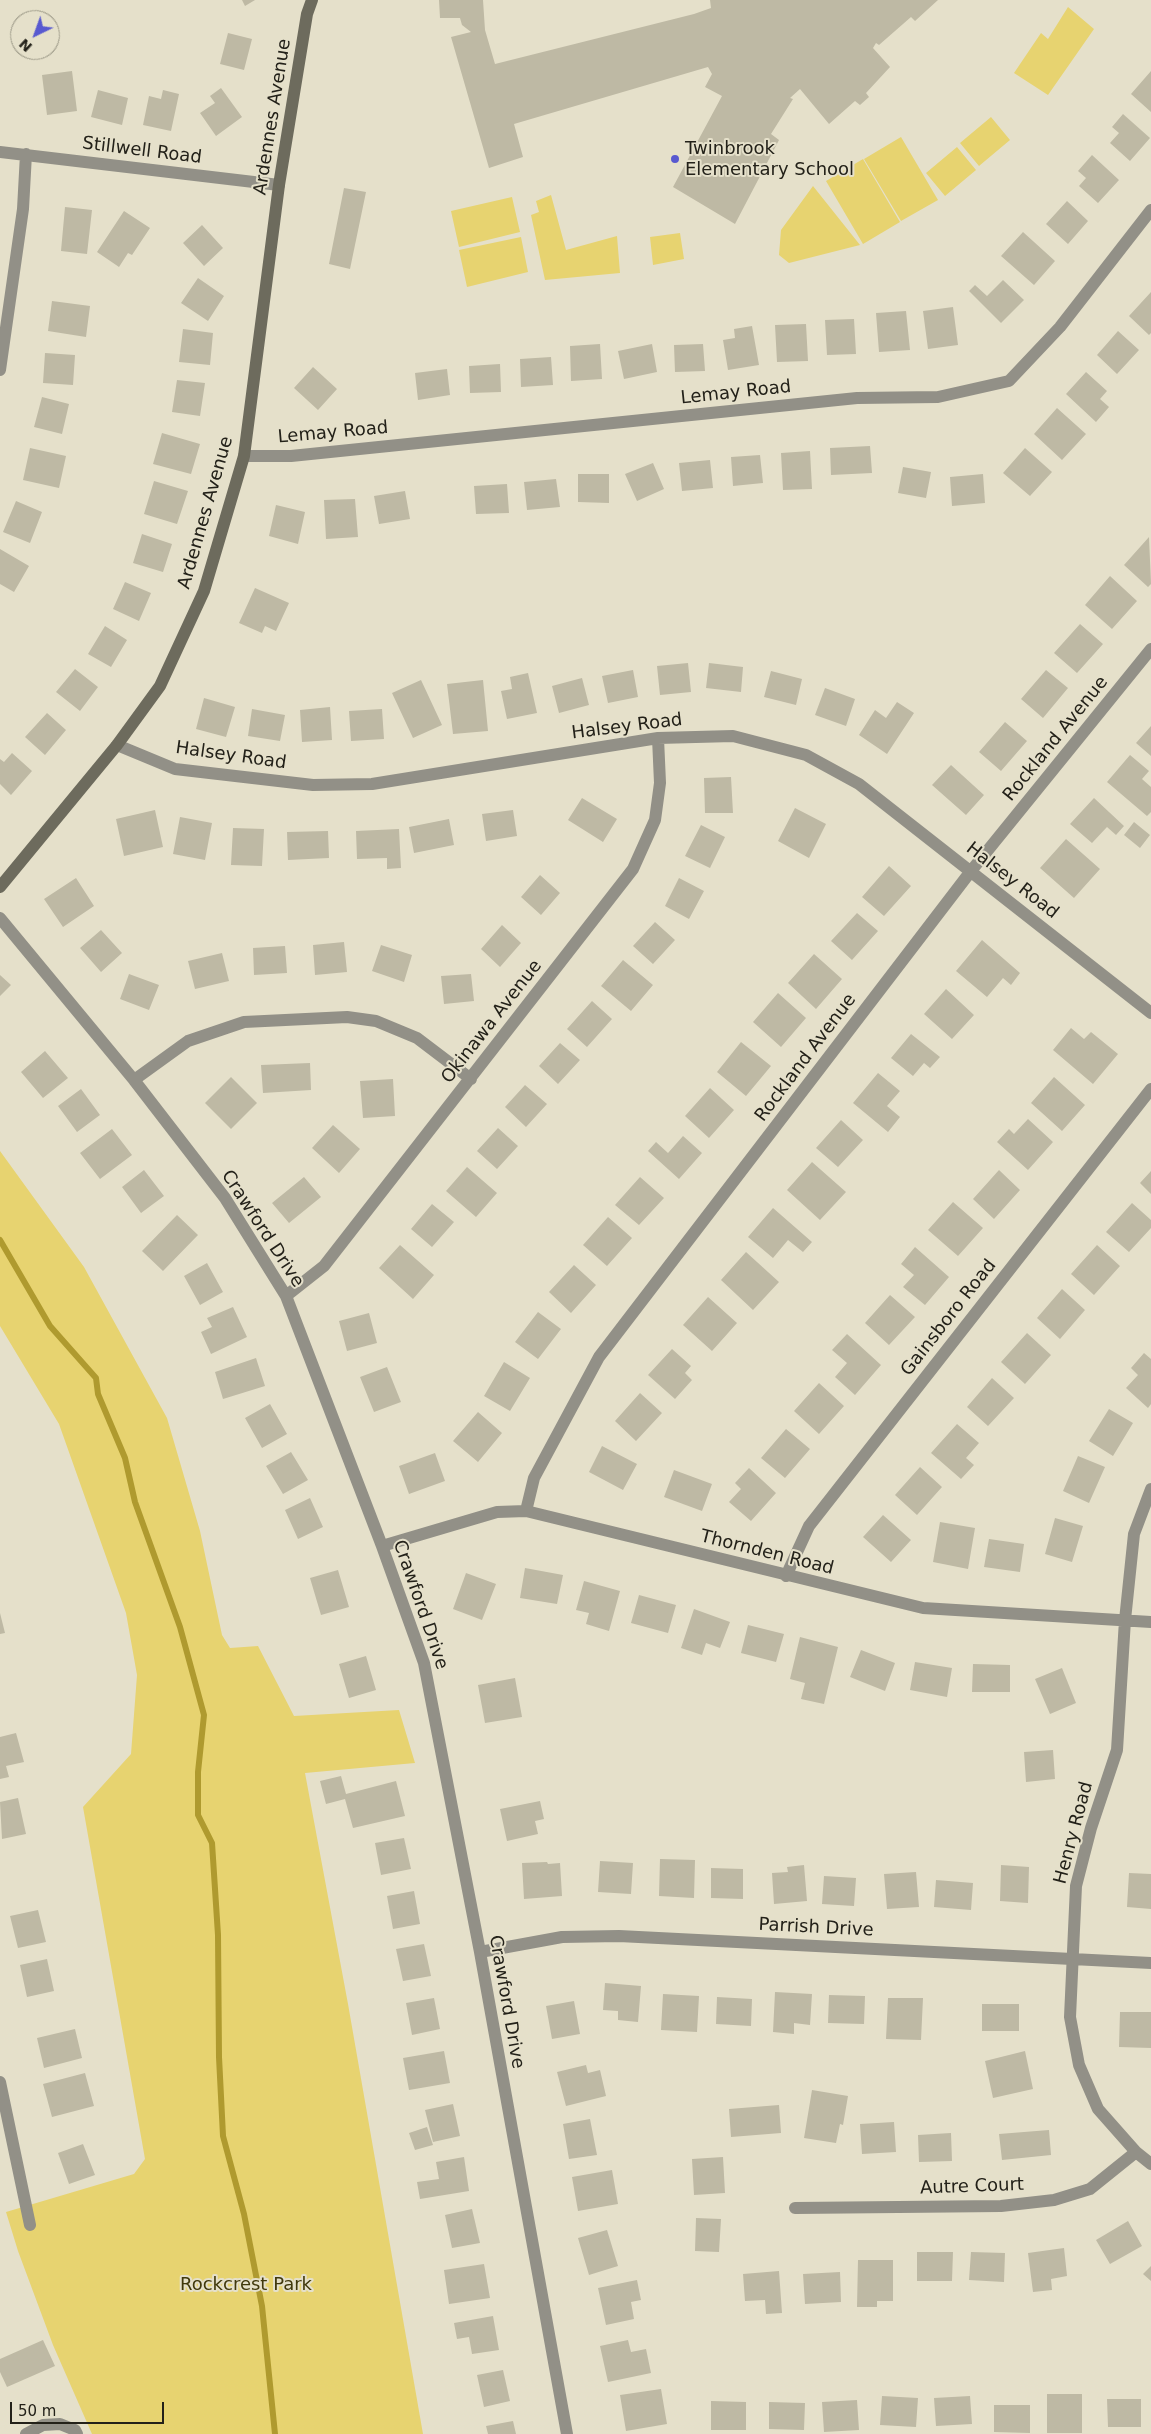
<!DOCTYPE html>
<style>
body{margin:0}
#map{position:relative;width:1151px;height:2434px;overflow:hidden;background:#e5e0ca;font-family:"DejaVu Sans",sans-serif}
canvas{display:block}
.north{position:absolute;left:10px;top:10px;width:50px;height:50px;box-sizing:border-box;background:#e5e0ca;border:1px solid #979483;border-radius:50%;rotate:222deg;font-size:14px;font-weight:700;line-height:20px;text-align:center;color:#232119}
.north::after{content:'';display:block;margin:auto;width:18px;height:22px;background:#5859d0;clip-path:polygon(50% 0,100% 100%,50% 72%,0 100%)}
.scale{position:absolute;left:10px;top:2402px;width:154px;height:22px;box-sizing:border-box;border:2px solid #232119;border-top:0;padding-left:6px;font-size:15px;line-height:18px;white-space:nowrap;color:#232119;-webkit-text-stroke:4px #e5e0ca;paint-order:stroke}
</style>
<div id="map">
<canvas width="1151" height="2434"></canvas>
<div class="north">N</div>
<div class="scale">50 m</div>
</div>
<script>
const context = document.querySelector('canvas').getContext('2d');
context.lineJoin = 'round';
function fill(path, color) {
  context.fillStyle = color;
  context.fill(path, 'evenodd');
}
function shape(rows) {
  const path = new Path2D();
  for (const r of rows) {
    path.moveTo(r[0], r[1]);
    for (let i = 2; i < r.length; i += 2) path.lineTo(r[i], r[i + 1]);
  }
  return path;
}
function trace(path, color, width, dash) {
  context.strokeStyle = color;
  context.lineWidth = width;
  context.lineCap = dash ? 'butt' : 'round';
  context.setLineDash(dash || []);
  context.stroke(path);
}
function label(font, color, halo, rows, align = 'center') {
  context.font = font + ' "DejaVu Sans",sans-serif';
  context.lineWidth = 4;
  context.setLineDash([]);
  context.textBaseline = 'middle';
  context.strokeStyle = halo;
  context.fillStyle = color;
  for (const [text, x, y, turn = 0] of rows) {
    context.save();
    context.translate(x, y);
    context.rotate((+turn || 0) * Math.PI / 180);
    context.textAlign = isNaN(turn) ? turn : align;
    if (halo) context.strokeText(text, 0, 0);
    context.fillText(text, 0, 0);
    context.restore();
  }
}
const green = shape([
 [1068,7,1094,29,1048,95,1014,73,1041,33,1048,39],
 [991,117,1010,140,979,166,960,143],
 [901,137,938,200,901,221,864,159],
 [957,147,976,170,945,196,926,173],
 [863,159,900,222,863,244,826,181],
 [813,186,860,245,789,263,779,255,781,230],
 [551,195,566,250,617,236,620,273,545,280,531,215,539,212,536,201],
 [512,197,520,232,459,247,451,211],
 [680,233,684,259,653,265,650,237],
 [521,237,528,272,467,287,459,250],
 [0,1151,84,1267,167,1418,200,1531,222,1635,230,1648,258,1646,294,1716,399,1710,415,1763,305,1773,348,2004,423,2434,92,2434,53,2345,18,2251,6,2212,134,2174,145,2159,83,1807,131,1754,137,1675,126,1613,59,1424,0,1326]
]);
const stream = shape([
 [0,1240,50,1326,96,1378,98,1394,125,1458,135,1502,180,1627,204,1715,198,1772,198,1815,212,1843,218,1935,219,2057,223,2136,244,2214,262,2306,275,2434]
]);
const building = shape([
 [242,0,255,0,245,6],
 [439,0,483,0,485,30,495,64,694,14,711,8,710,0,938,0,915,21,911,17,879,45,876,43,873,48,890,67,866,93,869,97,860,105,855,101,829,124,800,89,790,98,793,99,771,134,779,140,735,224,673,187,722,96,705,87,712,74,708,67,514,124,523,157,489,168,451,37,471,32,462,25,460,18,440,18],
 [228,33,252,39,244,70,220,64],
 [72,71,77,111,47,115,42,75],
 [1151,71,1151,112,1131,94],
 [221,88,242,117,216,136,200,113,215,103,210,96],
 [98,90,128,98,122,125,91,117],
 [163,90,179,94,171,131,143,125,149,96,161,99],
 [1123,114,1150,138,1130,161,1110,143,1119,133,1112,127],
 [1092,155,1119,180,1098,203,1079,186,1086,178,1078,171],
 [344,188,366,192,350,269,329,264],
 [1067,201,1088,221,1068,244,1046,224],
 [65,207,92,210,87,254,61,251],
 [124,211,150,228,132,255,128,253,119,267,97,252],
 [202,225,223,248,204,266,183,243],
 [1023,232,1055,261,1034,285,1001,256],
 [198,278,224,296,208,321,181,303],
 [1003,280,1024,300,1001,323,969,291,975,285,987,296],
 [1151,292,1151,333,1149,335,1129,316],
 [52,301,90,306,86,337,48,331],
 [953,307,958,345,928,349,923,311],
 [906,311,910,350,879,352,876,313],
 [854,319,856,354,827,355,825,320],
 [806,324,808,361,777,362,775,325],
 [752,326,759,365,728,370,723,340,735,338,734,329],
 [183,329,213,333,210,365,179,362],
 [1118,331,1139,350,1117,374,1097,355],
 [600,344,602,379,571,381,570,346],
 [652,344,657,372,624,379,618,351],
 [703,344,705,371,675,372,674,345],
 [45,353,75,355,73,385,43,383],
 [551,357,553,385,521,387,520,359],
 [500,364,501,392,470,393,469,366],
 [313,367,337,389,318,410,294,388],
 [447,369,450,395,418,400,415,373],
 [1086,372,1107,391,1100,399,1109,407,1096,422,1066,394],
 [177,380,205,383,200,416,172,412],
 [42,397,69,404,62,434,34,427],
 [1057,408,1086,434,1062,460,1034,434],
 [162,433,200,444,191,474,153,464],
 [870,446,872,473,831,475,830,448],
 [30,448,66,456,59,488,23,480],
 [1025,448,1052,472,1030,496,1003,473],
 [810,451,812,489,783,490,781,453],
 [760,455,763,483,733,486,731,457],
 [710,460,713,488,682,491,679,463],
 [653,463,664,489,637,501,625,474],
 [903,467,931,472,926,498,898,493],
 [578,474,609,474,609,503,578,502],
 [983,474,985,503,952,506,950,477],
 [556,479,560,507,527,510,524,482],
 [154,481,188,491,177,524,144,514],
 [507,484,509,513,476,514,474,486],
 [405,491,410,519,379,524,374,496],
 [355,499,358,537,326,539,324,500],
 [16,501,42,512,30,543,3,532],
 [276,505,305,512,298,544,269,536],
 [142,534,172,544,163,572,133,563],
 [1149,537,1151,584,1148,587,1124,565],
 [0,549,29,566,14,592,0,584],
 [1110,576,1137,601,1112,629,1085,605],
 [125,582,151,593,139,621,113,609],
 [255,588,289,603,276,631,265,626,262,633,239,623],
 [1080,624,1103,644,1077,673,1054,653],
 [105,626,127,640,111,667,88,654],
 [688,663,691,692,660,695,657,666],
 [709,663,743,667,741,692,706,688],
 [75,669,98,687,80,711,56,692],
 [633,670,638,697,608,703,602,676],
 [1046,670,1068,688,1043,718,1021,699],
 [771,671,802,679,796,705,764,697],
 [528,673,537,713,507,719,501,691,512,689,510,677],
 [582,678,589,705,559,713,552,686],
 [421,680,442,725,413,738,392,693],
 [483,680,488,731,453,734,447,684],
 [825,688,855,699,846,726,815,715],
 [204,698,235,707,226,737,196,729],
 [897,702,914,713,887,754,859,735,875,710,886,718],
 [330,707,332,740,302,742,300,710],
 [252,709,285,715,280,741,248,736],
 [382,709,384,739,351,741,349,711],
 [47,713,66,730,45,755,25,737],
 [1005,722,1027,741,1001,771,979,752],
 [1151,726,1151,756,1136,743],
 [12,753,32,771,11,795,0,784,0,759,4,762],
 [1130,755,1149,771,1142,779,1151,787,1151,812,1147,816,1107,782],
 [951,765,984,795,966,815,932,785],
 [731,777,733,813,705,813,704,778],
 [582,798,617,819,603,842,568,820],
 [1094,798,1124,826,1116,835,1107,827,1092,843,1070,824],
 [795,808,826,824,809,858,778,841],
 [155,810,163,847,124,856,116,819],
 [513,810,517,836,486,841,482,814],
 [180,817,212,823,205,860,173,854],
 [449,819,454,845,414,853,409,827],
 [1134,822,1150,835,1140,848,1124,835],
 [701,825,725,837,710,868,685,856],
 [233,828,264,829,262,866,231,865],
 [399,829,401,868,387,869,387,858,357,859,356,831],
 [328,831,329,858,288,860,287,832],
 [1066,839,1100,869,1074,898,1040,868],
 [889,866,911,886,884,916,862,897],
 [540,875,560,893,541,915,521,897],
 [76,878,94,906,63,927,44,899],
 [679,878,704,891,689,919,665,906],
 [857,913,878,931,852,960,831,941],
 [655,922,675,940,653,964,633,946],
 [502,925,521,943,500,967,481,949],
 [101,930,122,953,101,972,80,948],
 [982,940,1020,973,1011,985,1003,978,987,997,956,971],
 [344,942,347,972,315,975,313,945],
 [381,945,412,955,404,982,372,971],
 [285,946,287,973,254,975,253,948],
 [222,953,229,981,195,989,188,961],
 [814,954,842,979,816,1009,788,983],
 [623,960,653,985,631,1011,601,986],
 [129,974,159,985,149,1010,120,999],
 [471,974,474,1001,444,1004,441,976],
 [0,975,11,985,0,996],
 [946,989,974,1015,952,1039,924,1014],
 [778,993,806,1018,781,1047,753,1022],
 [592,1001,612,1019,587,1047,567,1029],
 [1071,1028,1084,1039,1091,1032,1118,1054,1093,1084,1053,1050],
 [911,1034,940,1057,930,1068,924,1063,913,1076,891,1058],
 [741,1042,771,1066,746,1096,717,1072],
 [560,1043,580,1060,558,1084,539,1066],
 [45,1051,68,1078,43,1098,21,1072],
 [310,1063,311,1090,263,1093,261,1065],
 [878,1073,900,1091,887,1106,900,1117,888,1132,853,1103],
 [231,1077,257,1103,231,1129,205,1103],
 [1054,1077,1085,1105,1062,1131,1031,1103],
 [393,1079,395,1116,363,1118,360,1081],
 [525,1085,547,1104,526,1127,505,1107],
 [710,1088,734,1110,709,1138,685,1116],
 [81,1089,100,1115,77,1132,58,1106],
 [1028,1119,1053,1142,1028,1170,997,1142,1009,1129,1014,1134],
 [841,1120,863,1140,838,1167,816,1148],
 [333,1125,360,1149,339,1173,312,1148],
 [498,1128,518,1146,497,1169,477,1151],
 [112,1129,132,1155,100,1179,80,1153],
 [683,1136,702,1153,679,1179,648,1151,656,1142,668,1153],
 [812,1162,846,1192,820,1220,787,1190],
 [467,1167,497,1193,476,1217,446,1191],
 [144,1170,164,1196,141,1213,122,1187],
 [999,1170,1020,1190,994,1219,973,1199],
 [1151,1171,1151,1194,1140,1183],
 [304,1177,321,1197,289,1223,272,1203],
 [640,1177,664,1198,639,1225,615,1205],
 [953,1202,983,1228,958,1256,928,1230],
 [1132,1203,1151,1220,1151,1228,1129,1252,1106,1232],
 [432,1204,454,1222,432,1247,411,1229],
 [773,1208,812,1242,803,1252,788,1240,773,1258,748,1237],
 [177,1215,198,1235,163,1271,142,1251],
 [608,1217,632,1238,607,1266,583,1245],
 [400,1245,434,1275,413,1299,379,1268],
 [1097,1245,1120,1266,1094,1295,1071,1274],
 [915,1247,949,1277,925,1305,903,1287,914,1275,901,1264],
 [746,1252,779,1282,753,1310,721,1280],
 [207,1263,223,1292,200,1305,184,1276],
 [574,1265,596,1285,571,1313,549,1292],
 [1062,1289,1085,1310,1060,1339,1037,1318],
 [890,1295,915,1317,889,1345,865,1323],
 [708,1297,737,1323,712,1351,683,1325],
 [233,1307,247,1337,211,1354,201,1332,212,1327,207,1318],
 [538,1312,561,1329,538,1359,515,1342],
 [369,1313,377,1343,347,1351,339,1321],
 [1027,1333,1051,1355,1025,1384,1001,1362],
 [847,1334,881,1365,855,1395,835,1377,847,1363,832,1350],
 [672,1349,691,1366,685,1373,692,1380,675,1399,648,1375],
 [1144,1353,1151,1359,1151,1404,1148,1408,1126,1388,1138,1375,1131,1368],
 [256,1358,265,1386,223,1399,215,1372],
 [504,1362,530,1378,510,1411,484,1396],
 [387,1367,401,1402,374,1412,360,1377],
 [992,1378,1014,1398,988,1426,967,1407],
 [819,1383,844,1406,819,1434,794,1411],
 [640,1393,662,1413,636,1441,615,1421],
 [270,1404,287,1434,262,1448,245,1418],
 [1109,1409,1133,1423,1113,1456,1089,1441],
 [478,1412,502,1433,478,1462,453,1441],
 [957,1424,979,1443,966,1458,974,1465,961,1479,931,1453],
 [786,1429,810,1449,785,1478,761,1458],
 [602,1446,637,1464,623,1490,589,1472],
 [291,1452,308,1480,283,1494,266,1466],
 [435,1453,445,1481,409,1494,399,1466],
 [1078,1456,1105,1467,1089,1503,1063,1491],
 [920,1467,942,1487,917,1515,895,1495],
 [749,1468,776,1493,751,1521,729,1502,741,1489,735,1483],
 [674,1470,712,1484,702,1511,664,1497],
 [310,1498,323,1527,298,1539,285,1510],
 [883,1515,911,1540,891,1562,863,1537],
 [1055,1518,1083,1526,1072,1562,1045,1554],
 [940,1522,975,1528,968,1569,933,1562],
 [989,1539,1024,1544,1020,1572,984,1567],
 [525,1568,563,1575,557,1604,520,1598],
 [338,1570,349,1607,321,1615,310,1578],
 [466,1573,496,1584,482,1620,453,1609],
 [584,1581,620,1591,609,1631,586,1624,589,1613,576,1610],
 [639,1595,676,1605,668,1633,631,1623],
 [694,1609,730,1622,720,1648,706,1643,702,1655,681,1648],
 [0,1613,5,1633,0,1634],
 [748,1625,784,1634,776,1662,741,1653],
 [800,1637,838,1647,824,1704,801,1699,805,1683,790,1679],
 [861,1650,895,1663,885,1691,850,1677],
 [366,1656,376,1690,349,1698,339,1664],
 [915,1662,952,1668,947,1697,910,1690],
 [973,1664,1010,1665,1010,1692,972,1692],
 [1062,1668,1076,1703,1050,1714,1035,1679],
 [515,1678,522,1717,485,1723,478,1685],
 [16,1733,24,1762,6,1766,9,1777,0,1779,0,1737],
 [1053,1750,1055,1779,1026,1782,1024,1752],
 [341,1776,346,1794,396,1781,405,1816,353,1828,345,1799,326,1804,320,1781],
 [18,1798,26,1834,2,1839,0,1802],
 [540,1801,544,1819,535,1821,538,1834,507,1841,500,1809],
 [404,1838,411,1869,381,1875,375,1843],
 [660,1859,695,1860,694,1898,659,1896],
 [600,1861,633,1863,631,1894,598,1892],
 [547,1862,548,1864,560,1863,562,1896,524,1899,522,1863],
 [804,1865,807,1901,774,1904,772,1873,788,1872,787,1867],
 [1001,1865,1029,1867,1028,1903,1000,1901],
 [711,1868,743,1869,743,1899,711,1898],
 [916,1872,919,1907,887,1909,884,1874],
 [1129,1873,1151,1874,1151,1909,1127,1907],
 [824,1876,856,1878,854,1906,822,1904],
 [936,1880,973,1883,971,1910,934,1907],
 [414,1891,420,1924,393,1929,387,1896],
 [38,1910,46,1942,18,1948,10,1916],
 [424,1944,431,1976,403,1981,396,1949],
 [47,1959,54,1991,27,1997,20,1965],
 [605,1983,641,1986,638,2022,618,2020,618,2011,603,2010],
 [775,1992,812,1994,810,2025,794,2023,794,2034,773,2032],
 [663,1994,699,1996,697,2032,661,2030],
 [829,1995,865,1996,864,2024,828,2023],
 [717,1997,752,1999,751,2026,716,2024],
 [434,1998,440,2029,412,2035,406,2003],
 [888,1998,923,1998,921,2040,886,2039],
 [574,2001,580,2034,552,2039,546,2006],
 [982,2004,1019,2004,1019,2031,982,2031],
 [1120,2012,1151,2012,1151,2048,1119,2047],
 [75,2029,82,2058,44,2068,37,2038],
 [444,2051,450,2083,409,2090,403,2058],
 [1025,2051,1033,2089,993,2098,985,2061],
 [586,2065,588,2073,600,2070,606,2096,566,2106,557,2072],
 [85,2073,94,2106,52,2117,43,2084],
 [812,2090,848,2096,843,2125,840,2124,836,2143,804,2138],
 [453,2104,460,2136,433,2142,425,2110],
 [779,2105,781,2133,731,2137,729,2109],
 [590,2119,597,2155,569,2159,563,2124],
 [894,2122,896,2152,862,2154,860,2124],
 [427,2127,433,2145,415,2150,409,2133],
 [1049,2130,1051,2155,1002,2160,999,2134],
 [951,2133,952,2161,919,2162,918,2135],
 [83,2144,95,2175,69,2184,58,2153],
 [464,2157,469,2191,420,2199,417,2182,439,2179,436,2162],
 [723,2157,725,2193,694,2195,692,2159],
 [612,2170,618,2204,578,2211,572,2177],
 [472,2209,480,2243,452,2248,445,2215],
 [696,2218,721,2219,719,2252,695,2251],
 [1128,2221,1142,2246,1110,2264,1096,2240],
 [607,2230,618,2266,589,2275,578,2238],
 [1064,2248,1067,2276,1051,2279,1052,2290,1033,2292,1028,2253],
 [917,2252,953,2252,952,2281,917,2281],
 [971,2252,1005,2253,1004,2282,969,2280],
 [858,2260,893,2260,893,2301,877,2301,877,2307,857,2307],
 [484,2264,490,2298,449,2304,444,2270],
 [1151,2266,1151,2281,1143,2274],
 [779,2271,782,2313,766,2314,765,2300,745,2301,743,2274],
 [840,2272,841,2302,805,2304,803,2274],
 [637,2280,641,2300,631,2302,634,2319,606,2325,598,2288],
 [493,2316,499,2350,472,2354,469,2337,457,2339,454,2323],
 [43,2340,55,2366,7,2387,0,2372,0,2359],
 [628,2340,631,2352,646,2349,651,2373,608,2382,600,2346],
 [503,2370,510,2401,484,2407,477,2375],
 [661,2389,667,2424,626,2431,620,2395],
 [1047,2394,1082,2394,1082,2433,1047,2433],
 [882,2396,918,2398,916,2427,880,2425],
 [970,2396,972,2424,936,2426,934,2398],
 [1107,2399,1141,2399,1141,2427,1108,2427],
 [857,2400,859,2430,824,2432,822,2402],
 [711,2401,746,2402,746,2430,711,2430],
 [769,2402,805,2403,804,2430,769,2429],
 [994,2405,1030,2405,1030,2433,994,2432],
 [513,2421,516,2434,488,2434,486,2426]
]);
const street = shape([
 [0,152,279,185],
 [0,370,23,209,26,154],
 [244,456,291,456,857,398,938,397,1009,381,1060,327,1151,210],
 [117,745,175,769,313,785,372,784,658,738,733,736,806,755,859,784,1151,1013],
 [0,918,134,1080,225,1198,286,1296,382,1546,424,1663,480,1952,567,2434],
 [134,1080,188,1041,244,1022,347,1017,376,1021,417,1038,471,1079],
 [286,1296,324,1266,633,869,655,820,660,783,658,738],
 [1151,1489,1134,1534,1125,1620,1117,1750,1091,1828,1076,1886,1070,2017,1079,2065,1098,2109,1136,2152,1151,2164],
 [526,1511,534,1478,599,1357,971,871,1151,649],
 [382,1546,497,1512,526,1511,923,1608,1151,1622],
 [786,1576,809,1526,1151,1089],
 [480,1952,562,1937,619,1936,1151,1963],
 [0,2082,30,2225],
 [795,2208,1001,2206,1054,2200,1090,2189,1136,2152],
 [26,2434,43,2425,60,2424,75,2430,77,2434]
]);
const secondary = shape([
 [0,887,117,745,160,686,204,591,244,456,279,185,307,14,312,0]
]);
const markers = [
 [675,159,5,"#5859d0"]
];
const streetNames = [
 ["Ardennes Avenue",273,117,-81],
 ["Stillwell Road",142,151,7],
 ["Lemay Road",736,393,-6],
 ["Lemay Road",333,433,-5],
 ["Ardennes Avenue",206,513,-74],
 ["Halsey Road",627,727,-7],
 ["Rockland Avenue",1056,739,-51],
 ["Halsey Road",231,756,8],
 ["Halsey Road",1012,881,38],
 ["Okinawa Avenue",492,1022,-52],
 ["Rockland Avenue",806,1058,-53],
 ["Crawford Drive",262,1229,57],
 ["Gainsboro Road",949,1318,-52],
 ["Thornden Road",767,1553,14],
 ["Crawford Drive",420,1605,71],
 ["Henry Road",1074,1833,-75],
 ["Parrish Drive",816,1928,3],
 ["Crawford Drive",506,2002,80],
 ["Autre Court",972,2187,-2]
];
const poiNames = [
 ["Twinbrook",685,149],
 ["Elementary School",685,170]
];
const parkNames = [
 ["Rockcrest Park",246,2285]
];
fill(green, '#e7d370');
trace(stream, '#af9a2f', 6);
fill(building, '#beb9a4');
trace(street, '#929087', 12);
trace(secondary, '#6d6b5d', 12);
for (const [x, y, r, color] of markers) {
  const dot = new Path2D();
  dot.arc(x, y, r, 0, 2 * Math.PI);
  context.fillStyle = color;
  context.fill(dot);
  trace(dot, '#e5e0ca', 2);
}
label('18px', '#232119', '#e5e0ca', streetNames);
label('18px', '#232119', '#e5e0ca', poiNames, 'left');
label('18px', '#40380b', '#e5e0ca', parkNames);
</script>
